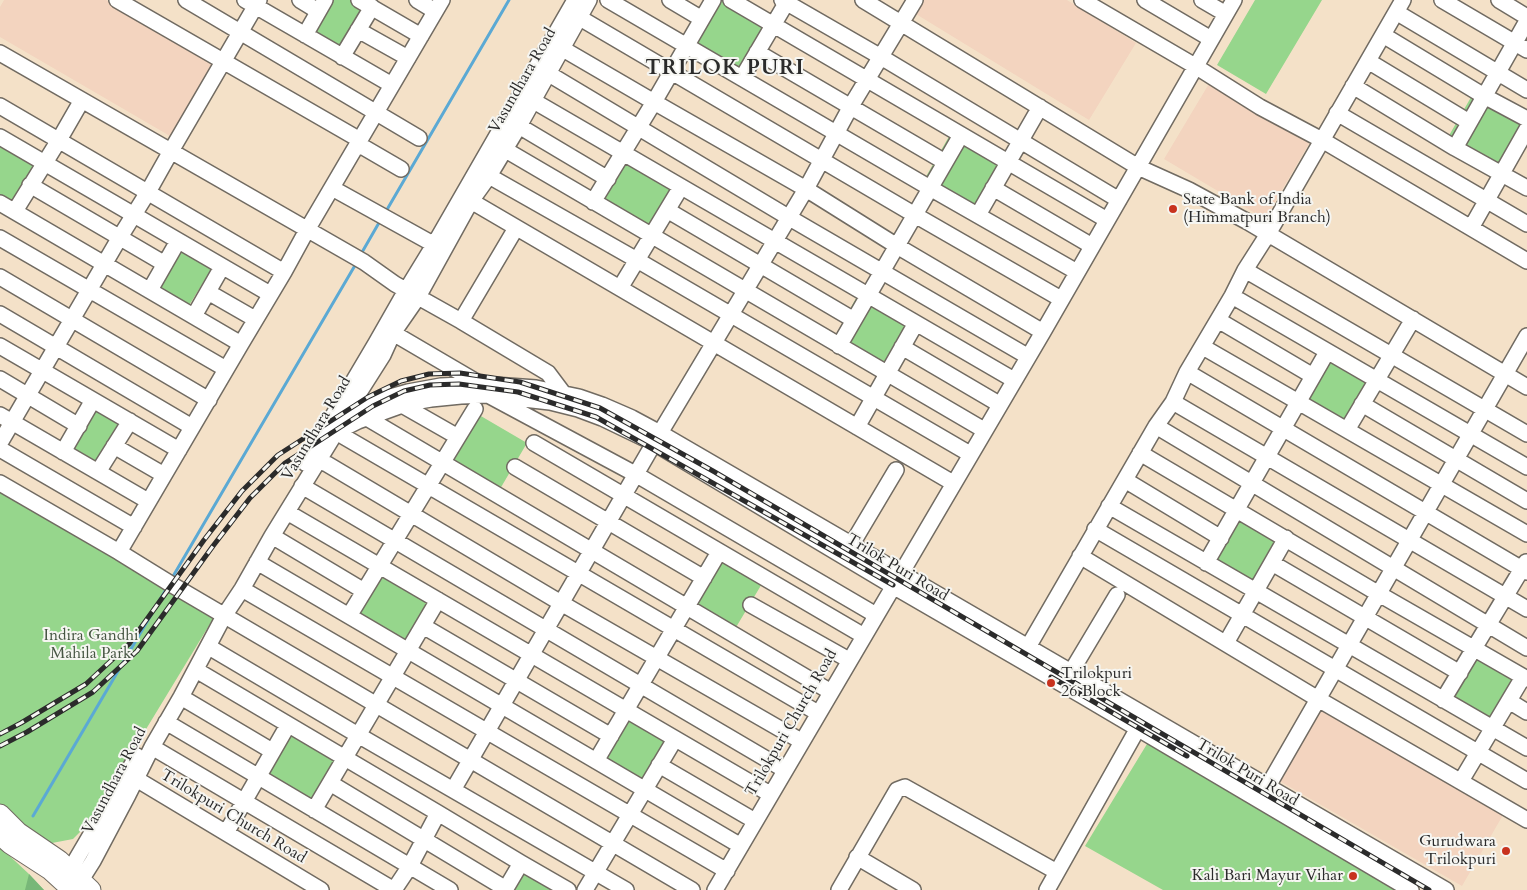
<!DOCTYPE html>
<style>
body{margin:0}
canvas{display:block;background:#f4e1c8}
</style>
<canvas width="1527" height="890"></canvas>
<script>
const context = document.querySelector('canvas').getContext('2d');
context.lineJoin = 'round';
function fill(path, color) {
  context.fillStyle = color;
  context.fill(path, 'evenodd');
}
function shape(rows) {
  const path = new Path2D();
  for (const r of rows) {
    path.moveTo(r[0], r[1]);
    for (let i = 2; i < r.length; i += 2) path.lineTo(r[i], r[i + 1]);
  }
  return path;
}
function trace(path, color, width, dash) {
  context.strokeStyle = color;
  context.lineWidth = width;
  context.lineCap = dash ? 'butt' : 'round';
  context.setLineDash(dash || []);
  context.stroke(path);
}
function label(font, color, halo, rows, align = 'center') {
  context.font = font + ' Cardo,serif';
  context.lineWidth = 4;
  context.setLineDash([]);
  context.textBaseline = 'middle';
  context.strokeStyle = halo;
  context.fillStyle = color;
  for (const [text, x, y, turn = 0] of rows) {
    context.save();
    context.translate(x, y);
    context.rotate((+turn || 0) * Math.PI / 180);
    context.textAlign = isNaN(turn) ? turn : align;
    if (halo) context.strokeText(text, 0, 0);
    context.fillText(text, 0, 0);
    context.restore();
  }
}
const built = shape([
 [4,0,106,0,213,62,170,136,0,37,0,7],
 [918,0,1067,0,1136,43,1089,120,911,11],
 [1213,77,1313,137,1265,219,1164,159],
 [1318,708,1503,815,1462,886,1276,779]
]);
const green = shape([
 [330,0,356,0,366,6,341,49,311,31],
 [715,0,722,0,770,28,742,74,690,44],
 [1255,0,1322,0,1266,94,1217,65],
 [1474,92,1527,123,1499,169,1447,139],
 [951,133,1004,165,976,211,924,180],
 [0,137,42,162,14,208,0,200],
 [625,154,678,185,650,231,598,201],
 [184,247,214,265,188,307,158,289],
 [860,291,913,323,886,369,834,338],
 [1321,350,1374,382,1346,428,1294,397],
 [94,405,125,423,99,465,69,447],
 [474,412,527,443,500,489,447,459],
 [0,488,216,614,89,823,73,839,52,843,37,840,0,807],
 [1231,508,1284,540,1256,586,1204,556],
 [710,551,763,582,735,629,683,598],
 [381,569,434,601,406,647,354,617],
 [1467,646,1520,678,1493,724,1441,693],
 [619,709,672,740,644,786,592,756],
 [289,727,342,759,314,805,262,774],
 [1150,739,1408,890,1163,890,1085,846],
 [0,847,29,874,44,890,0,890],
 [522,865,564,890,508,890]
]);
const forest = shape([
 [29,874,44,890,25,890]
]);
const stream = shape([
 [385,213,509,0],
 [361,254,380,221],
 [172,578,357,262],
 [33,816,168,586]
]);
const minor = shape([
 [117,0,360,140],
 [186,0,419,138],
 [245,0,392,85],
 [300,0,318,11],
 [359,0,421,36],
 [417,0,435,11],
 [608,0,930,188,1077,272],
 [670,0,702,19],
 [731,0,1107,220],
 [782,0,881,57,1119,200],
 [863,0,1138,167,1189,190,1248,222,1527,387],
 [1082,0,1195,66,1260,107,1322,140,1527,261],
 [1145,0,1211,39],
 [1202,0,1226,14],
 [1442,0,1527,50],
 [1499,0,1527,17],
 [1396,12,1527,90],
 [580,18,915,215,1061,299],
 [358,30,408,58],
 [305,35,325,0],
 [1383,35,1484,96,1527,119],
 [563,49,654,102,806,189,897,246,1043,332],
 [757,52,945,162],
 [0,53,364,262,395,284,461,321,548,373,563,393,564,396],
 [342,57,372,7],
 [1368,61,1469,122],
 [549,74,788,217,1027,356],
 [742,78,788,0],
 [1353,86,1455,148,1527,188],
 [532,100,1014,380],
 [0,106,284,272],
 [1337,113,1527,224],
 [519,126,608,179],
 [0,137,270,294],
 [358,144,401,169],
 [1455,148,1527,21],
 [504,149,984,430],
 [489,176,637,260,970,454],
 [30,185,165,264],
 [332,188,442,249],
 [993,188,1092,246],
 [471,201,953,483],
 [593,202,654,102,713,0],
 [0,203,241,344],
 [667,210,854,320],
 [15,211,59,140,82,100],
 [978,215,1040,107],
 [1471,228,1527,129],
 [0,238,226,369],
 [1245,270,1527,434],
 [0,277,209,400],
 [620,288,681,187],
 [150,290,178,241],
 [208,292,255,319],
 [1232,296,1527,467],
 [0,314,192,427],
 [194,316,222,267],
 [1218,320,1313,376],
 [461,321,516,228],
 [393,333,480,384,488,395,637,475,876,615],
 [0,346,179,450],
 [839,346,961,135],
 [902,347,999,404],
 [1203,347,1527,534],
 [1187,372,1527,572],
 [0,379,79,426],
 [1173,402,1527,609],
 [1362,404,1527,501],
 [402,405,458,437],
 [346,413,380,400,408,392,441,386,480,384,536,388,579,397,602,405,632,418,660,433,1446,890],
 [0,415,148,501],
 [367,418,831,692],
 [1156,426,1527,648],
 [857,427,916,323],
 [1347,430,1413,319],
 [336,432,358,421,408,403,431,399,461,396,488,395,550,402,578,409,602,418,654,443,893,586,1081,695,1411,890],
 [336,432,818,713],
 [0,443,120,237,148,192,171,151,259,0],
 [534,443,864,636],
 [114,446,164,475],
 [0,449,134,527],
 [63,452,93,400],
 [1140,453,1379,594,1527,679],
 [318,461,327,464,561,603,801,741],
 [305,463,376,343,404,294,434,245,575,0],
 [515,467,704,578],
 [98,472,130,421],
 [1125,480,1221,538],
 [0,483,119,552,174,586,692,890],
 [302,486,785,770],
 [1109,506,1527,748],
 [287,512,770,794],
 [1095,529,1527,781],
 [272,536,364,591],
 [852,544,896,470],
 [119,552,241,344,284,272,307,230,442,0],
 [1080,556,1318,699,1527,820],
 [257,562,741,846],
 [1206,563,1327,352],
 [1272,563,1460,673],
 [242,589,727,871],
 [751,605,849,660],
 [349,616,475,409],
 [423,626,611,736],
 [1226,643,1286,538],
 [209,647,358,735,626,890],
 [1024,654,1156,426,1173,402,1187,372,1232,296,1245,270,1268,234,1403,0],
 [196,670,438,813,521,863,568,890],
 [1071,672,1117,595],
 [181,697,272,751],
 [1443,700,1526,562],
 [1509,701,1527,712],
 [166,722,450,890],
 [152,747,394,890],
 [596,761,719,552],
 [659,765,755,821],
 [128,774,321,890],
 [1461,781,1523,677],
 [330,783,506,889],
 [1268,786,1527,336],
 [453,790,654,443,806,189,851,106,915,0],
 [314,810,438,600],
 [226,833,288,725],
 [857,857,913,890],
 [68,880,70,870,137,756],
 [71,885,81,880,93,861,128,795,152,747,181,697,224,616,242,589,272,536,336,432,350,407,383,355,393,333,418,297,471,201,489,176,519,126,589,0],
 [394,890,410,866,438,813],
 [505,890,521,863],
 [585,890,675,739],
 [715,890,1043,332,1234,0],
 [839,890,897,790,905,787,1057,872],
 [1047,890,1142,721]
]);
const major = shape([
 [0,814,18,832,59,860,91,890],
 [0,835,10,844,50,870,72,890]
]);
const rail = shape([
 [1051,677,1187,756],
 [0,734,21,723,86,684,129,644,204,540,242,491,278,455,368,397,401,381,429,374,460,373,520,382,600,408,713,471,1429,890],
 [0,746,27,732,93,692,137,651,213,546,250,498,285,463,373,406,404,391,430,385,459,384,518,392,596,417,893,585]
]);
const markers = [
 [1173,209,5,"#c8321e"],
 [1051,683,5,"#c8321e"],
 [1506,851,5,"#c8321e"],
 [1353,876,5,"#c8321e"]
];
const streetNames = [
 ["Vasundhara Road",523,81,-60],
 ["Vasundhara Road",317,429,-59],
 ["Trilok Puri Road",897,568,31],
 ["Trilokpuri Church Road",792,723,-60],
 ["Trilok Puri Road",1247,773,31],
 ["Vasundhara Road",115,781,-62],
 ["Trilokpuri Church Road",233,817,31]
];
const poiNames = [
 ["State Bank of India",1183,200],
 ["(Himmatpuri Branch)",1183,218],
 ["Trilokpuri",1061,674],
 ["26 Block",1061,692],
 ["Gurudwara",1496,842,"right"],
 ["Trilokpuri",1496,860,"right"],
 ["Kali Bari Mayur Vihar",1343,876,"right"]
];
const parkNames = [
 ["Indira Gandhi",91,636],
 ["Mahila Park",91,654]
];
const districtNames = [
 ["TRILOK PURI",725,69]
];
fill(built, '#f3d4bf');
fill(green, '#96d68c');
fill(forest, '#78b778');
trace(stream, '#5ba9d4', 3);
trace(minor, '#716b62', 18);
trace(major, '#716b62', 21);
trace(minor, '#fff', 15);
trace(major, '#fff', 19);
trace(rail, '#2b2b2b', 5);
trace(rail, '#f6f6f2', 3, [9]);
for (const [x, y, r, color] of markers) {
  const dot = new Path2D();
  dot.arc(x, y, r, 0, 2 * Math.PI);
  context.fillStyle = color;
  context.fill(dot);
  trace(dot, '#f6f6f2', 2);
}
label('16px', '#2b2b2b', '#f6f6f2', streetNames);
label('16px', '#2b2b2b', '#f6f6f2', poiNames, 'left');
label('16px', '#465643', '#f6f6f2', parkNames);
context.letterSpacing = '1px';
label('bold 21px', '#2b2b2b', '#f6f6f2', districtNames);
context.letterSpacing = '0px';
</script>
